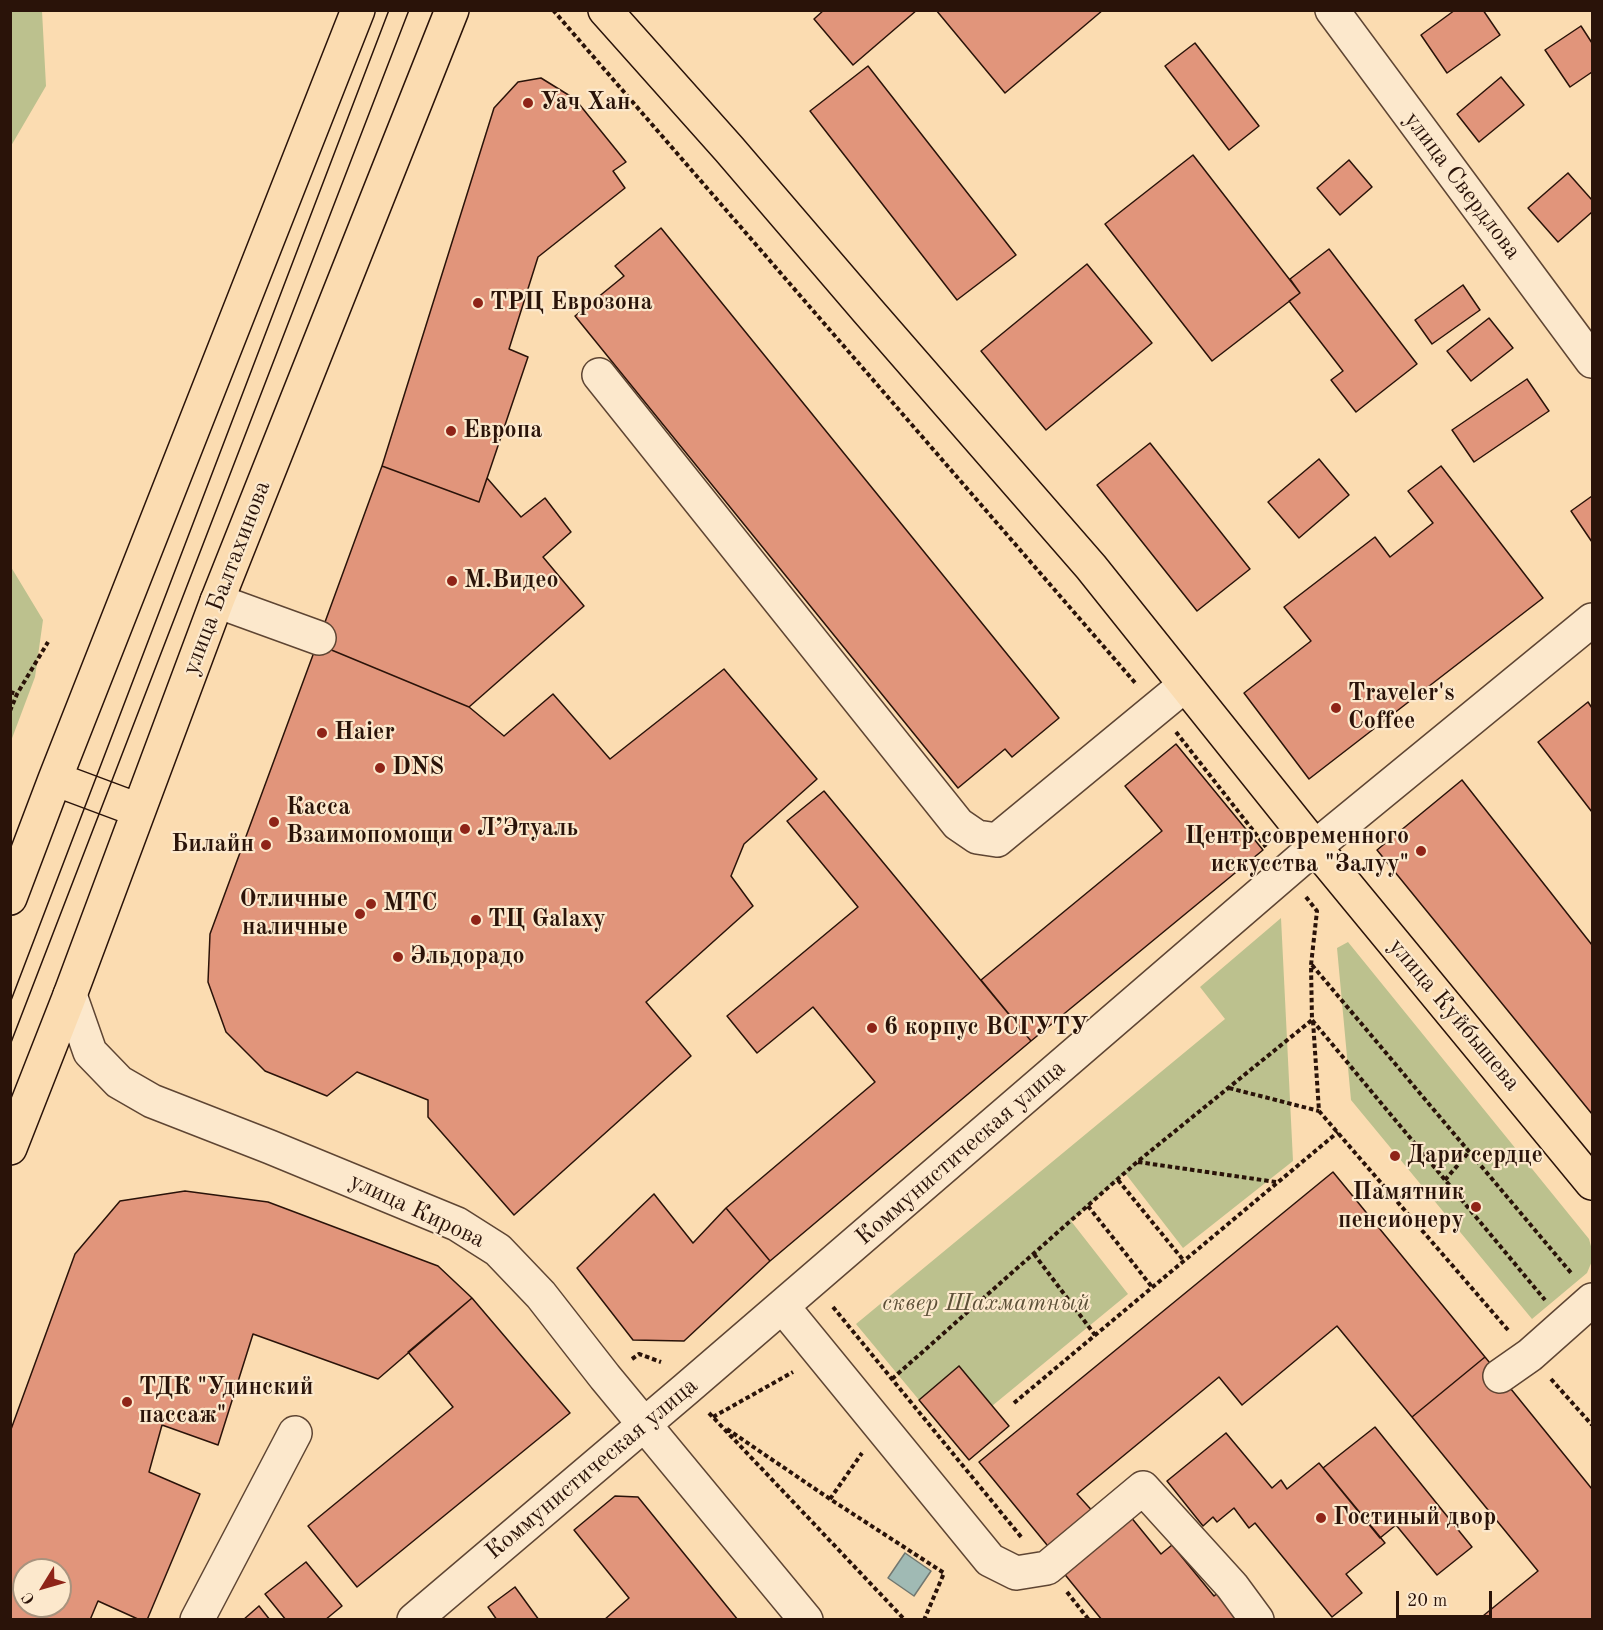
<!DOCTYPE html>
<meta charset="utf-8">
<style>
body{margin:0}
#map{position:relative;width:1603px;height:1630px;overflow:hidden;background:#fbdcb1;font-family:"Old Standard TT",serif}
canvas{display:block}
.frame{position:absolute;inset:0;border:12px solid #2a1309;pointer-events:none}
.north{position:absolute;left:12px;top:1558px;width:60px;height:60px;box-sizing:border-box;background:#fce8cc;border:2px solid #a8937e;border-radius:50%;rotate:233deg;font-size:16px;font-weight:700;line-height:24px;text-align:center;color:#2a1309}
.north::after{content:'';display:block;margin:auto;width:21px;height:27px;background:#8f2418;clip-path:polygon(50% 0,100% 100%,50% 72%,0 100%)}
.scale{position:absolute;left:1396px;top:1591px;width:96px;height:27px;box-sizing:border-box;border:3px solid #2a1309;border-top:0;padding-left:8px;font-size:18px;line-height:21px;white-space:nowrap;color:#2a1309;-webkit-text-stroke:4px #fce8cc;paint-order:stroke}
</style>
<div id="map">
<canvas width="1603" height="1630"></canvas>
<div class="frame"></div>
<div class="north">С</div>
<div class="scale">20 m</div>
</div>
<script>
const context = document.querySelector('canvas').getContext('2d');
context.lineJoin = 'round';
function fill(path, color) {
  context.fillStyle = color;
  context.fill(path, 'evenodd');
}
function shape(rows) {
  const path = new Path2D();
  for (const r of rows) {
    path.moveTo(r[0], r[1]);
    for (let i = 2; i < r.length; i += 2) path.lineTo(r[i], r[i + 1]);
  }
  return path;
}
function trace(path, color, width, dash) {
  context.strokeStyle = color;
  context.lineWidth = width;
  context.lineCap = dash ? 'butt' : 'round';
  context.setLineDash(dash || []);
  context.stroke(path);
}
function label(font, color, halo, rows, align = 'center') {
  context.font = font + ' "Old Standard TT",serif';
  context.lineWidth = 4.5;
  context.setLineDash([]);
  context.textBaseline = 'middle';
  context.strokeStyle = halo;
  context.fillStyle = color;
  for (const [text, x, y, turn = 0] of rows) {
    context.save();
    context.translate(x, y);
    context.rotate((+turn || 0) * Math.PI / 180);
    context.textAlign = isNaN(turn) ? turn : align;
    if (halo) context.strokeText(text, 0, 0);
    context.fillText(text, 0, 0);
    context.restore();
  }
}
const green = shape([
 [11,10,42,11,46,86,11,146],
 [11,567,43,620,35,677,11,741],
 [1281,918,1293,1161,1183,1248,1125,1173,1071,1221,1128,1294,992,1406,959,1366,919,1400,856,1324,1225,1019,1200,987],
 [1348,942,1589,1239,1592,1250,1592,1261,1587,1273,1532,1319,1351,1100,1337,948]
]);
const water = shape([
 [905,1553,931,1571,914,1596,888,1578,905,1553]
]);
const building = shape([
 [824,10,917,10,853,65,814,19,824,10],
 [936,10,1103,10,1005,93,936,10],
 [1455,10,1483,10,1500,35,1447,73,1421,35,1455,10],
 [1581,26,1592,43,1592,72,1570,87,1545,50,1581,26],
 [1195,43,1259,126,1229,150,1165,66,1195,43],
 [868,66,1016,255,957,300,810,111,868,66],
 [1501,77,1524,105,1479,142,1457,114,1501,77],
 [541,78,575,99,626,162,613,171,625,188,538,257,509,349,528,357,479,502,382,466,494,108,518,82,541,78],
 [1193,155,1300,293,1212,361,1105,224,1193,155],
 [1349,160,1372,187,1340,215,1317,188,1349,160],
 [1568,173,1592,200,1592,212,1558,242,1528,208,1568,173],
 [661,228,1059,718,1012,757,1005,749,958,788,575,316,624,276,615,266,661,228],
 [1329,249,1417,364,1356,412,1331,380,1343,371,1289,301,1300,293,1290,279,1329,249],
 [1087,264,1152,343,1046,430,981,351,1087,264],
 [1463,285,1480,310,1432,344,1415,320,1463,285],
 [1489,318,1513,348,1471,381,1447,351,1489,318],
 [1527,379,1549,411,1474,462,1452,430,1527,379],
 [1150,443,1250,569,1197,611,1097,485,1150,443],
 [1319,459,1349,495,1299,538,1268,502,1319,459],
 [382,466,479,502,487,478,521,517,545,498,571,532,543,557,584,606,469,707,317,644,382,466],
 [1441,466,1543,598,1309,779,1244,693,1311,641,1284,607,1375,537,1390,557,1433,523,1408,491,1441,466],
 [1592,496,1592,542,1571,511,1592,496],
 [317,644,469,707,504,736,553,694,610,759,724,669,817,779,744,844,731,876,753,906,646,1002,691,1056,514,1215,428,1117,428,1100,357,1072,327,1096,265,1071,226,1032,208,982,210,934,317,644],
 [1588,702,1592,708,1592,812,1538,742,1588,702],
 [1176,744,1263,850,1031,1041,981,980,1162,831,1125,786,1176,744],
 [1462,780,1592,945,1592,1114,1377,850,1462,780],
 [824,791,1031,1041,770,1261,726,1208,875,1082,813,1007,757,1053,727,1016,858,907,787,821,824,791],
 [1333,1172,1485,1357,1412,1417,1337,1326,1242,1405,1219,1377,1077,1494,1096,1515,1052,1551,979,1462,1333,1172],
 [185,1191,268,1202,438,1266,472,1298,378,1379,253,1334,218,1445,162,1425,149,1472,200,1494,147,1620,140,1620,98,1601,90,1620,10,1620,10,1432,75,1254,120,1201,185,1191],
 [24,1570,60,1570,60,1606,24,1606,24,1570],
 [654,1194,693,1243,726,1208,770,1261,684,1341,633,1340,577,1268,654,1194],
 [472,1298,570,1413,357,1587,308,1526,453,1407,408,1352,472,1298],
 [1485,1357,1592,1489,1592,1620,1478,1620,1538,1571,1412,1417,1485,1357],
 [959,1366,1009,1426,969,1460,919,1400,959,1366],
 [1375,1427,1472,1547,1437,1575,1396,1525,1380,1538,1323,1468,1375,1427],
 [1226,1433,1272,1488,1281,1480,1287,1489,1319,1463,1385,1543,1346,1574,1362,1593,1332,1617,1255,1523,1249,1528,1234,1508,1217,1522,1213,1517,1203,1526,1167,1481,1226,1433],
 [615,1496,638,1497,738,1620,604,1620,629,1598,574,1530,615,1496],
 [1130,1516,1161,1554,1172,1545,1214,1596,1225,1587,1237,1620,1102,1620,1062,1571,1130,1516],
 [306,1562,342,1606,325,1620,286,1620,265,1594,306,1562],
 [515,1587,539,1620,497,1620,488,1607,515,1587],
 [259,1606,270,1620,243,1620,259,1606]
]);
const path = shape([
 [553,10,1137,685],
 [10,692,17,694],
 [10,711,17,694,48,642],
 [1176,732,1266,847],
 [1306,897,1317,911,1311,965,1312,1020,1545,1300],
 [1312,965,1572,1274],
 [1313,1021,1319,1111,1508,1330],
 [1229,1088,1319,1111],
 [1138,1162,1276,1182],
 [1118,1180,1184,1261],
 [1445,1180,1469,1152],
 [1088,1206,1152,1287],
 [1034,1254,1095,1335],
 [833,1307,1022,1538],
 [632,1359,639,1354,661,1362],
 [892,1379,1137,1162,1312,1020],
 [1551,1379,1592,1425],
 [1014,1403,1338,1132],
 [709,1413,905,1620],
 [713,1417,793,1372],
 [727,1429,830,1499,944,1573,924,1620],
 [830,1499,862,1453],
 [1067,1592,1089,1620]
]);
const minor = shape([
 [1332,10,1592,361],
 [599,375,958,824,977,837,997,840,1185,685],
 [217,601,319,638],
 [70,995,90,1052,119,1082,152,1101,270,1147,457,1224,498,1250,541,1295,605,1377,806,1620],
 [783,1307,990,1560,1016,1573,1047,1568,1143,1488,1232,1586,1257,1620],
 [1500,1376,1530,1355,1592,1300],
 [197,1620,295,1433],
 [414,1620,686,1389,1315,847,1592,620]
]);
const major = shape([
 [605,10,729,149,868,311,1091,567,1315,847,1592,1183],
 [55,779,138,810],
 [10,898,55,779,358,10],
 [10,1148,70,995,217,601,452,10]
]);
const tram = shape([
 [10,1003,389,10],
 [10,1045,409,10]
]);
const markers = [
 [528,103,6,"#8f2418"],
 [478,303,6,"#8f2418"],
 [451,431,6,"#8f2418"],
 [452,581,6,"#8f2418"],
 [1336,708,6,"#8f2418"],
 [322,733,6,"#8f2418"],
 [380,768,6,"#8f2418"],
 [274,822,6,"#8f2418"],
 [465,829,6,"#8f2418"],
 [266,845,6,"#8f2418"],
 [1421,851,6,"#8f2418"],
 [371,904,6,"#8f2418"],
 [360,914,6,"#8f2418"],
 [476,920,6,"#8f2418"],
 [398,957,6,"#8f2418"],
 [872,1028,6,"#8f2418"],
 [1395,1156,6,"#8f2418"],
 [1476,1207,6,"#8f2418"],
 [127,1402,6,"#8f2418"],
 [1321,1518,6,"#8f2418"]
];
const poiNames = [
 ["Уач Хан",540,103],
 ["ТРЦ Еврозона",490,303],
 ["Европа",463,431],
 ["М.Видео",464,581],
 ["Traveler's",1348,694],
 ["Coffee",1348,722],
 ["Haier",334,733],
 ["DNS",392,768],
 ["Касса",286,808],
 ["Взаимопомощи",286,836],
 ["Л’Этуаль",477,829],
 ["Центр современного",1409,837,"right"],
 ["искусства \"Залуу\"",1409,865,"right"],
 ["Билайн",254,845,"right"],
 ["Отличные",348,900,"right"],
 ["наличные",348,928,"right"],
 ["МТС",383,904],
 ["ТЦ Galaxy",488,920],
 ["Эльдорадо",410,957],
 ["6 корпус ВСГУТУ",884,1028],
 ["Дари сердце",1407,1156],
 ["Памятник",1464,1193,"right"],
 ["пенсионеру",1464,1221,"right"],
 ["ТДК \"Удинский",139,1388],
 ["пассаж\"",139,1416],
 ["Гостиный двор",1333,1518]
];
const streetNames = [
 ["улица Свердлова",1462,186,53],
 ["улица Балтахинова",227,578,-69],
 ["улица Куйбышева",1454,1015,50],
 ["Коммунистическая улица",961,1153,-41],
 ["улица Кирова",417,1211,25],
 ["Коммунистическая улица",592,1469,-40]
];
const parkNames = [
 ["сквер Шахматный",986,1304]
];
fill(green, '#bcc18e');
fill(water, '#a0bab4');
trace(water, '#717770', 1.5);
fill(building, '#e1957b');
trace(building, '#2a1309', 1.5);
trace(minor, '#5e4533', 36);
trace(major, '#2a1309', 36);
trace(path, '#2a1309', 4, [4.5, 3]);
trace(minor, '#fce8cc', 33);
trace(major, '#fbdcb1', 33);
trace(tram, '#2a1309', 1.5);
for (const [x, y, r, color] of markers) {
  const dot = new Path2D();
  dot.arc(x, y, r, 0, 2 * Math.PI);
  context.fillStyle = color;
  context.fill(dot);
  trace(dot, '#fce8cc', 2);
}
label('bold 24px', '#2a1309', '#fce8cc', poiNames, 'left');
label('24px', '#2a1309', '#fce8cc', streetNames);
label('italic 24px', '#5d5038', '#fce8cc', parkNames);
</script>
